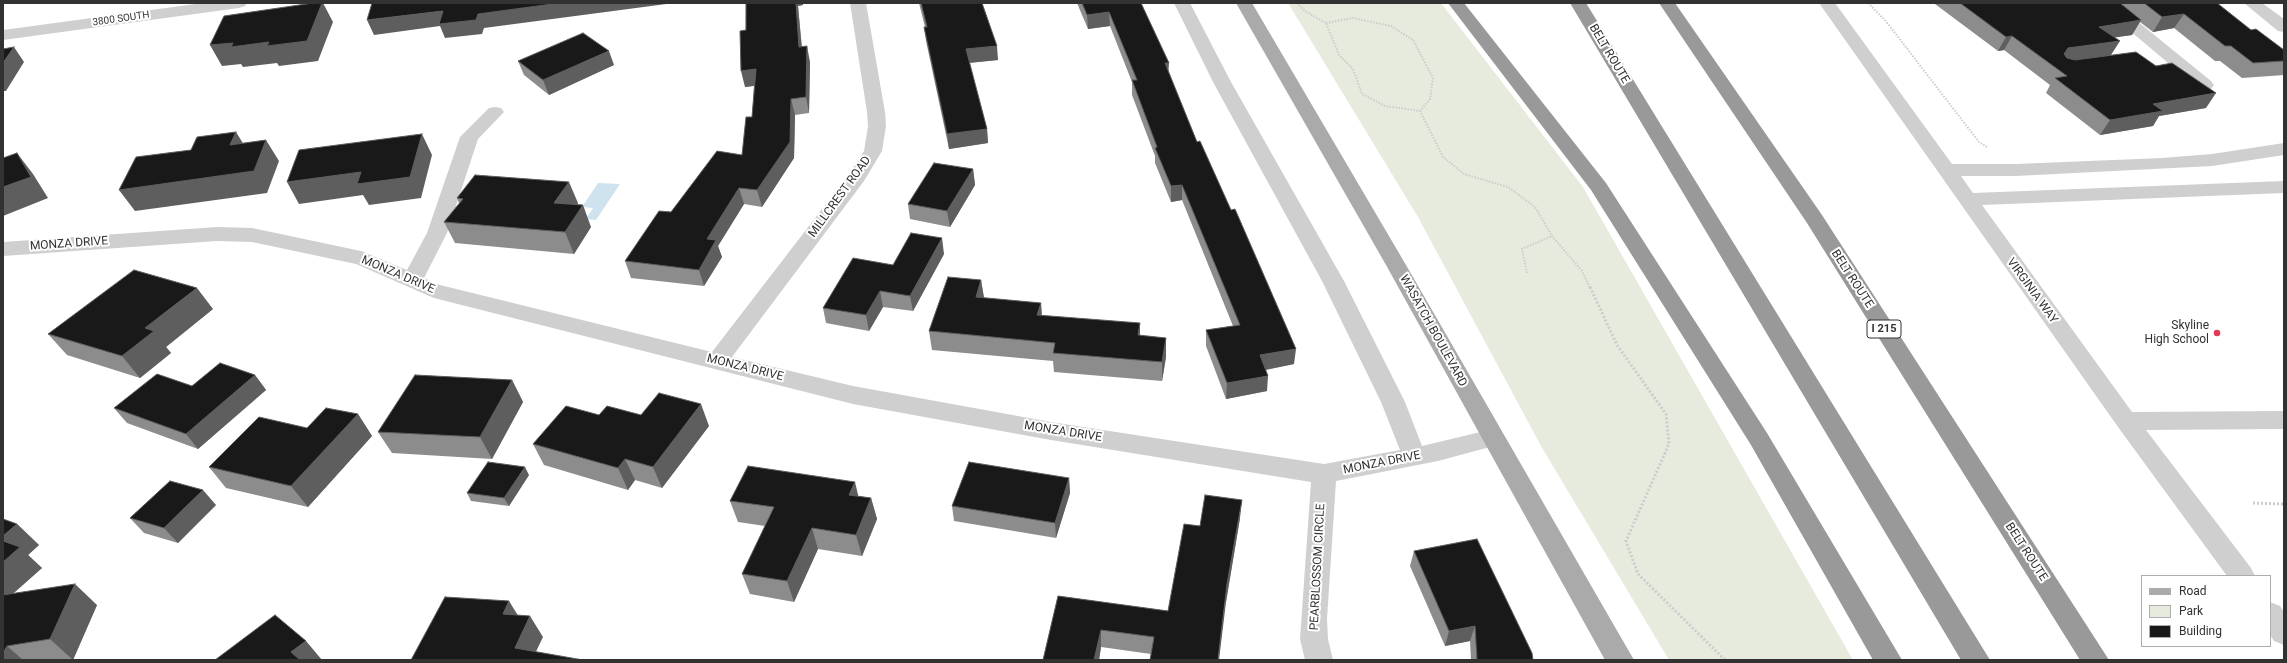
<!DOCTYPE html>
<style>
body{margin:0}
#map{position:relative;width:2287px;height:663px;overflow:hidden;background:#fff;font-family:Roboto,sans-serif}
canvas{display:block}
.frame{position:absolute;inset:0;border:4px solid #323232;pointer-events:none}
.legend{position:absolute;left:2141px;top:575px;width:130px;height:72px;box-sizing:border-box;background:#fff;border:1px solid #adadad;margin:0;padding:5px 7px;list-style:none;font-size:12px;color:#323232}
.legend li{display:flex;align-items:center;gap:8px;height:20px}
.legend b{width:20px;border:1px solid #adadad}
</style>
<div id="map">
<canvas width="2287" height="663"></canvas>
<div class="frame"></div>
<ul class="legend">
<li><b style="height:5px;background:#aaa"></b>Road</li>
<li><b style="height:11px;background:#e6ebde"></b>Park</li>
<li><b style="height:11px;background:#191919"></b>Building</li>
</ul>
</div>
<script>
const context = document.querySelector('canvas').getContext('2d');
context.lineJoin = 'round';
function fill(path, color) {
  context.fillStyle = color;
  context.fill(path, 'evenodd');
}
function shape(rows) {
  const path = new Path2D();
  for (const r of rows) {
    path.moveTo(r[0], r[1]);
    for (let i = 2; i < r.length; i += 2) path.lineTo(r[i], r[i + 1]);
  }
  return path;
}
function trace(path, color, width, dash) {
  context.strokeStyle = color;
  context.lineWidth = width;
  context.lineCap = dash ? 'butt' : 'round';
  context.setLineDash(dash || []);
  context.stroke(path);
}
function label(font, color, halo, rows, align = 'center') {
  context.font = font + ' Roboto,sans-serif';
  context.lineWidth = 4;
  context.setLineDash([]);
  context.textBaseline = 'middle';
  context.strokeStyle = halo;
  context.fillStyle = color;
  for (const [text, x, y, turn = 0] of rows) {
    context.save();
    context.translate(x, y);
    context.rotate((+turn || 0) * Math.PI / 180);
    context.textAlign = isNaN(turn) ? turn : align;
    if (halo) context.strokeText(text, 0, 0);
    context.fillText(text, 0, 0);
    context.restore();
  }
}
const green = shape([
 [1288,3,1441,3,1583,187,1853,660,1669,660,1541,446,1418,217]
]);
const water = shape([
 [598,183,620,184,596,220,586,219,593,208,582,207]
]);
const pathFar1 = shape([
 [1297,3,1305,11,1326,23,1339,55,1353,69,1362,94,1385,106,1420,111,1443,157,1464,174,1508,187,1535,207,1552,236,1582,271,1590,288],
 [1868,3,1885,20,1979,142,1987,147],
 [1326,23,1353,18,1391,26,1413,40,1433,78,1430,99,1420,111],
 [1527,273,1522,249,1552,236]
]);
const path = shape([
 [1590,287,1617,345,1666,414,1669,444,1626,541,1638,574,1725,660],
 [2253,503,2284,504]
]);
const minor = shape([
 [203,3,247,3,245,6,239,8,3,40,3,30,203,3],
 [850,3,866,3,885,112,886,126,882,151,864,181,732,357,853,386,1051,422,1324,464,1400,450,1381,402,1322,281,1213,82,1174,3,1190,3,1231,82,1344,281,1405,402,1422,446,1493,429,1501,432,1505,438,1501,444,1438,461,1336,481,1327,619,1328,639,1333,660,1305,660,1300,639,1311,482,1051,440,853,404,434,298,356,264,252,242,217,241,3,256,3,242,217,227,252,228,361,251,407,270,427,233,460,137,489,108,495,107,501,108,504,112,478,139,447,233,424,278,440,285,712,352,849,174,864,151,868,126,867,112,850,3],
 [1819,3,1835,3,1952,164,2016,164,2162,158,2212,154,2284,143,2284,155,2212,166,2016,176,1961,176,1973,193,2284,181,2284,193,1982,205,2132,412,2284,411,2284,429,2146,430,2251,568,2255,576,2227,576,2118,427,1819,3],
 [2097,3,2115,3,2211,81,2214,85,2211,89,2199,89,2097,3],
 [2244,3,2262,3,2284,19,2284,32,2278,31,2244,3],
 [2270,602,2280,606,2284,612,2284,645,2274,641,2270,635,2270,602]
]);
const major = shape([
 [1236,3,1252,3,1406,265,1634,660,1605,660,1386,265,1236,3]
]);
const highway = shape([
 [1448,3,1464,3,1606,183,1767,433,1902,660,1873,660,1751,445,1591,190,1448,3],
 [1570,3,1586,3,1990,660,1961,660,1570,3],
 [1659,3,1675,3,1822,215,2109,660,2080,660,1807,223,1659,3]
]);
const wall = shape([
 [746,3,803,3,803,5,798,6,802,47,810,62,809,113,795,115,794,158,762,207,744,204,718,246,722,257,704,286,631,278,625,261,671,212,742,155,752,117,754,86,745,87],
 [919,3,982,3,998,60,969,63,987,129,988,143,949,149,926,41,924,27,925,27],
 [1077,3,1141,3,1168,72,1197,142,1294,364,1266,370,1267,391,1226,399,1206,346,1206,330,1233,326,1182,200,1171,202,1155,163,1155,156,1132,95,1132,82,1110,26,1088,29],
 [1928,3,2217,3,2251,30,2284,50,2284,75,2242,78,2220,61,2215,61,2174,28,2153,32,2140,22,2132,35,2115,37,2111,55,2206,108,2159,116,2153,126,2100,135,2046,93,2050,85,2004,50,1998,51,1935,4,1930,4],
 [518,61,614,65,549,95,524,75],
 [973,169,975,185,950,227,910,219,908,204],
 [457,198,578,203,577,205,591,227,574,254,455,243,444,222,459,203],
 [944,254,913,311,883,307,869,331,826,323,823,308,893,265],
 [981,280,984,298,1041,303,1042,315,1140,336,1166,338,1166,357,1162,381,1054,372,1053,361,932,350,929,331],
 [213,309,166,347,171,353,140,378,67,355,48,334],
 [255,375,266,390,198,449,127,423,114,408],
 [512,380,523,402,492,459,392,453,378,432],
 [358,414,372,436,308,507,226,488,209,467,307,428],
 [599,415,641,415,709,426,662,488,635,480,628,490,544,465,533,444],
 [529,475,509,506,471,501,467,493],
 [1069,478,1070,493,1056,538,954,521,952,506],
 [859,496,871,498,877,519,862,556,818,549,794,602,750,594,742,574,765,526,738,522,730,501],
 [216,505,178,543,144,533,130,518],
 [1240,518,1226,602,1151,654,1101,647,1099,660,1043,660,1058,596,1168,611,1200,526],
 [17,524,39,545,28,555,42,568,13,594,97,605,73,660,3,660],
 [1414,551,1533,660,1471,660,1470,641,1445,646,1410,566]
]);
const shadedWall = shape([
 [322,3,323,3,333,22,318,61,279,66,277,63,243,67,241,64,222,66,210,45],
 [560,3,674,3,484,28,482,34,445,38,440,26,374,35,367,20,443,11],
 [796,3,803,3,803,5,798,6,803,63,799,47],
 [1109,12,1110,26,1088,29,1087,15],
 [2184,14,2174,28,2153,32,2162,17],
 [2141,20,2132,35,2091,41,2099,27],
 [2012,36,2004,50,1998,51,2006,37],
 [2120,41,2111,55,2060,63,2064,54,2068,48],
 [807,46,810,62,809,113,806,97],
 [997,46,998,60,967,63,966,49],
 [14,47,24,62,6,91,3,91,3,63],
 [609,51,614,65,549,95,543,80],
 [1165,63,1169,63,1168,77],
 [756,69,760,85,745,87,741,71],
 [2216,93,2206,108,2159,116,2153,126,2100,135,2110,120,2153,104],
 [791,99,795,115,794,158,762,207,757,190],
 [987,129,988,143,949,149,947,134],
 [236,132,249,153,230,145],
 [422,134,432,155,421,198,369,205,363,195,299,204,287,182],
 [266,140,279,161,267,193,135,211,119,190],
 [17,153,33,174,48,198,3,216,3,187],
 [973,169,975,185,950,227,947,211],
 [569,182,578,203,563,224,554,203],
 [1182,185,1182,200,1171,202,1171,186],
 [739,188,744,204,718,246,722,257,704,286,699,270,707,239],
 [583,205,591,227,574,254,565,232],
 [942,238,944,254,913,311,910,296],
 [981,280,984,298,976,297],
 [197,288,213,309,166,347,171,353,140,378,122,356,145,328],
 [880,291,883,307,869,331,866,315],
 [1041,303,1042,322,1037,315],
 [1140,323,1140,342,1138,335],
 [1166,338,1166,357,1162,381,1162,362],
 [1296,349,1294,364,1259,371,1260,355],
 [255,375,266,390,198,449,186,434],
 [1268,376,1267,391,1226,399,1227,383],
 [512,380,523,402,492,459,480,437],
 [701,404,709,426,662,488,653,467],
 [358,414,372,436,308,507,291,486],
 [625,459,635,480,628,490,618,468],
 [525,467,529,475,509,506,504,498],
 [1069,478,1070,493,1056,538,1055,523],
 [855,482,860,503,849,495],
 [203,490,216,505,178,543,164,528],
 [871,498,877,519,862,556,856,535],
 [1242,500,1240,518,1226,602,1219,660,1218,660,1227,584],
 [17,524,39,545,28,555,42,568,3,602,3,536],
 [812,528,818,549,794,602,787,581],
 [75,584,97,605,73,660,50,639],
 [509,601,522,622,503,614],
 [530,616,543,637,532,660,515,648],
 [1475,626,1470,641,1445,646,1449,631],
 [1101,630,1101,647,1099,660,1094,660],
 [306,641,322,660,298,660,291,652],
 [7,646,23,660,3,660,3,653]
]);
const building = shape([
 [313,3,322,3,307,41,267,46,269,42,231,47,233,43,210,45,224,16,313,3],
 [372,3,560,3,478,14,476,20,439,24,443,11,367,20,372,3],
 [746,3,796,3,799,47,807,46,806,97,791,99,790,142,757,190,739,188,707,239,716,240,699,270,625,261,659,211,671,212,717,151,742,155,746,117,752,117,756,69,741,71,740,31,746,30,746,3],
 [921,3,982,3,997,46,966,49,987,129,947,134,924,27,927,27,921,3],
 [1082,3,1141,3,1169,63,1165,63,1197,142,1200,141,1231,210,1235,209,1296,349,1260,355,1268,376,1227,383,1206,330,1240,325,1182,185,1171,186,1155,148,1157,147,1132,80,1137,80,1109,12,1087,15,1082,3],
 [1960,3,2120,3,2141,20,2099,27,2120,41,2068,48,2064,54,2067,58,2075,60,2136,52,2156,66,2172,63,2216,93,2153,104,2163,111,2110,120,2055,78,2067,76,2012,36,2006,37,1960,3],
 [2144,3,2217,3,2251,30,2256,29,2284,50,2284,61,2253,63,2231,46,2225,46,2184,14,2162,17,2144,3],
 [583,33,609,51,543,80,518,61,583,33],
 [14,47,3,63,3,49,14,47],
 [236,132,230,145,266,140,254,171,119,190,136,157,191,150,197,137,236,132],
 [422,134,410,177,357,184,361,172,287,182,299,150,422,134],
 [17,153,31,177,3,187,3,158,17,153],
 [934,163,973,169,947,211,908,204,934,163],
 [475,175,569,182,554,203,583,205,565,232,444,222,463,199,457,198,475,175],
 [911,233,942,238,910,296,880,291,866,315,823,308,853,258,893,265,911,233],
 [134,270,197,288,145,328,154,331,122,356,48,334,134,270],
 [948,277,981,280,976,297,1041,303,1037,315,1140,323,1138,335,1166,338,1162,362,1053,353,1055,343,929,331,948,277],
 [220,363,255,375,186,434,114,408,157,374,192,386,220,363],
 [415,375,512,380,480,437,378,432,415,375],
 [659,393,701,404,653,467,625,459,618,468,533,444,566,406,599,415,607,406,641,415,659,393],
 [326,408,358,414,291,486,209,467,259,417,307,428,326,408],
 [488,462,525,467,504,498,467,493,488,462],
 [969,462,1069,478,1055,523,952,506,969,462],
 [748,466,855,482,849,495,871,498,856,535,812,528,787,581,742,574,774,507,730,501,748,466],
 [170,481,203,490,164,528,130,518,170,481],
 [1205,495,1242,500,1227,584,1218,660,1150,660,1154,637,1101,630,1094,660,1043,660,1058,596,1168,611,1184,524,1200,526,1205,495],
 [3,519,17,524,3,536,3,519],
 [1477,539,1532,653,1533,660,1477,660,1475,626,1449,631,1414,551,1477,539],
 [3,541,20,547,3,562,3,541],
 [75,584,50,639,7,646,3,653,3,595,75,584],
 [445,597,509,601,503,614,530,616,515,648,583,660,411,660,445,597],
 [275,615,306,641,291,652,300,660,215,660,275,615]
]);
const markers = [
 [2217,333,4,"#e33a53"]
];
const farStreetnames = [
 ["3800 SOUTH",121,19,-8]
];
const shields = [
 [1884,329,34]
];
const shieldNames = [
 ["I 215",1884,329]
];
const streetNames = [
 ["BELT ROUTE",1609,54,59],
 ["MILLCREST ROAD",840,197,-54],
 ["MONZA DRIVE",69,244,-4],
 ["MONZA DRIVE",398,275,23],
 ["BELT ROUTE",1852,279,57],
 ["VIRGINIA WAY",2032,291,54],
 ["WASATCH BOULEVARD",1433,331,61],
 ["MONZA DRIVE",745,368,14],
 ["MONZA DRIVE",1063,432,9],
 ["MONZA DRIVE",1382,463,-11],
 ["BELT ROUTE",2026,552,57],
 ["PEARBLOSSOM CIRCLE",1318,567,-87]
];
const poiNames = [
 ["Skyline",2209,326],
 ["High School",2209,340]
];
fill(green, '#e6ebde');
fill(water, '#cee3ed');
trace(pathFar1, '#ccc', 2, [1.5, 1.5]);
trace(path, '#ccc', 3, [2, 2]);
fill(minor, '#cfcfcf');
fill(major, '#aaa');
fill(highway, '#999');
fill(wall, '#8c8c8c');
fill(shadedWall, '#5e5e5e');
fill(building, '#191919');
trace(building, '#5e5e5e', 1);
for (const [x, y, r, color] of markers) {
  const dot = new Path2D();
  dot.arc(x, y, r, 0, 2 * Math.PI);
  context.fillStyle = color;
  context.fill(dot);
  trace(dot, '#fff', 1.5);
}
label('10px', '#323232', '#fff', farStreetnames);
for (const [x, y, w] of shields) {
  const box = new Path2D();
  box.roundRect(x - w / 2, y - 9, w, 18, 3);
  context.fillStyle = '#fff';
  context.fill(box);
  trace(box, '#323232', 1);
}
label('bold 11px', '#323232', null, shieldNames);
label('12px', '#323232', '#fff', streetNames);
label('12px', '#323232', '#fff', poiNames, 'right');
</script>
